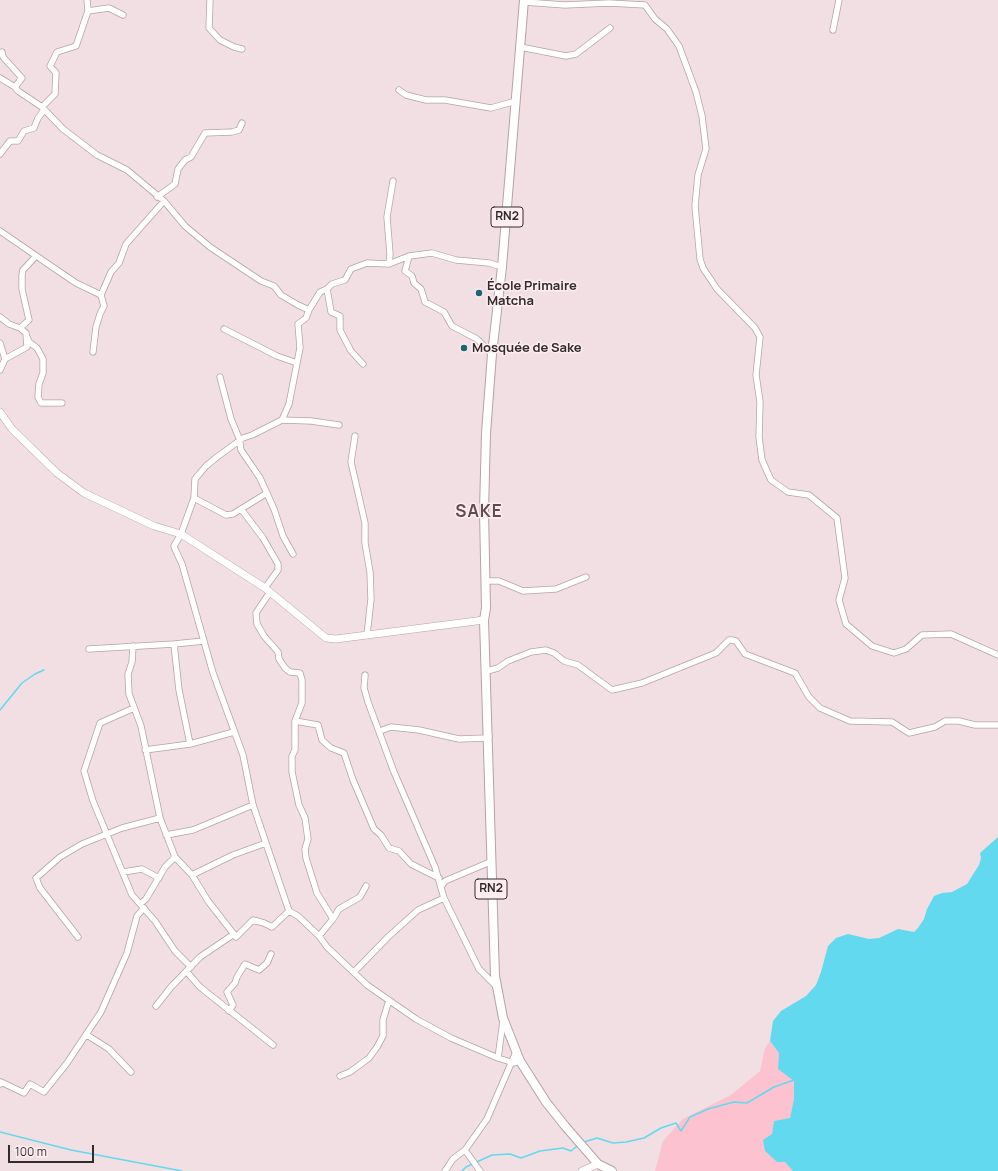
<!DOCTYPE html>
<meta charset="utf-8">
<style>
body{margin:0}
#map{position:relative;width:998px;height:1171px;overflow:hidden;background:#f2dfe3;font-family:Manrope,sans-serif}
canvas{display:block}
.scale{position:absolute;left:8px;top:1145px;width:86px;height:18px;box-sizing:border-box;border:2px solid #332c2e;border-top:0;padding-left:5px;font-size:12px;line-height:14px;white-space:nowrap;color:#332c2e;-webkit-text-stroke:3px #fdedf0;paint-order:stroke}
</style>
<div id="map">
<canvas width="998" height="1171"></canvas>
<div class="scale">100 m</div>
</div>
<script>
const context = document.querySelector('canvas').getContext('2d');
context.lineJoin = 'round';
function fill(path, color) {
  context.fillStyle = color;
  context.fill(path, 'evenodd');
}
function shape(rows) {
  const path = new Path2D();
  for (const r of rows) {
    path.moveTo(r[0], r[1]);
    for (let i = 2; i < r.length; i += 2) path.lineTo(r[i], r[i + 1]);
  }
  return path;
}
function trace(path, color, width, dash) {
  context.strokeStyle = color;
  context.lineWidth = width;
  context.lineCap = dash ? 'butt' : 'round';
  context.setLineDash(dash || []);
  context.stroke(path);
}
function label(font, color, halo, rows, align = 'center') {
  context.font = font + ' Manrope,sans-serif';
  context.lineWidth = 3;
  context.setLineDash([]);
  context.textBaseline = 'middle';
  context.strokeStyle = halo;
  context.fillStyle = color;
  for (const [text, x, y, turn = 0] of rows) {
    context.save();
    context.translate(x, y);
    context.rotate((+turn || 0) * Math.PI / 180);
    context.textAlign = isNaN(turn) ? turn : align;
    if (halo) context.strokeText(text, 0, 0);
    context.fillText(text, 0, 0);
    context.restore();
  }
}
const green = shape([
 [770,1041,779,1053,778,1069,794,1080,794,1099,790,1119,774,1121,772,1134,765,1151,777,1162,785,1162,793,1171,655,1171,663,1141,683,1119,731,1095,760,1071,765,1048]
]);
const water = shape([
 [998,837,998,1171,793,1171,785,1162,777,1162,765,1151,763,1140,772,1134,774,1121,790,1118,794,1099,794,1081,778,1069,779,1053,770,1041,773,1021,781,1011,806,996,816,985,821,972,828,946,836,938,848,934,869,939,879,938,898,929,914,932,918,928,924,919,927,909,934,896,942,893,952,892,967,884,979,865,981,858,980,853]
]);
const stream = shape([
 [0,710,22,683,35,674,44,670],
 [0,1132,71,1150,182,1171],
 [584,1142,597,1138,613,1143,626,1142,644,1138,661,1128,676,1123,681,1131,690,1117,708,1109,734,1102,747,1103,774,1087,794,1080],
 [462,1171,466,1167,492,1155,510,1154,521,1158,540,1151,563,1148,571,1151,577,1146]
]);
const minor = shape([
 [87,0,88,11],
 [210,0,209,28,220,40,234,47,242,49],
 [524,2,565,5,609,3,645,5,655,19,667,29,679,46,696,92,702,116,706,149,698,175,695,206,700,259,703,268,717,289,755,328,760,337,756,375,760,402,759,437,762,460,771,480,788,492,809,495,837,518,845,578,839,600,846,624,872,646,894,653,906,649,922,635,951,634,998,655],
 [833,30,839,0],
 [520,47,566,56,576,54,610,28],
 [2,52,3,57,22,78,15,87,18,91,42,107,63,129,97,155,127,170,164,201,185,226,210,247,261,281,274,286,281,295,298,305,309,310,320,292,327,289,332,284,345,280,351,269,367,263,389,264,409,256,432,253,456,260,489,263,502,267],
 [0,78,15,87],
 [399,90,406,95,426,100,445,100,491,108,516,101],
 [42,107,55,94,56,73,50,66,57,52,76,46,88,11,109,8,123,15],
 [0,154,10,141,18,141,24,131,34,128,38,118,44,110],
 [157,197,175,184,178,169,185,160,191,157,205,133,232,132,239,130,242,123],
 [0,231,51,266,76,283,101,295,104,306,100,314,96,327,93,352],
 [409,256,405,271,412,276,414,283,421,289,425,302,444,312,452,326,477,339,492,354],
 [389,264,390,254,387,217,393,181],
 [327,289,331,312,340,316,340,330,351,351,363,364],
 [101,295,111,272,119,263,126,244,164,201],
 [0,317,9,324,20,328],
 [224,329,277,356,297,363,289,404,282,420],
 [27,337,29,342,37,348,43,359,43,373,39,384,38,397,41,403,62,403],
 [0,343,5,359],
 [297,363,300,348,298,324,306,318,309,310],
 [0,370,5,359,27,347,26,333,20,328,29,320,22,289,22,275,23,270,36,256],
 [220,377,231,419,239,438,241,450,260,478,274,509,283,536,293,554],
 [339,425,311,421,282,420,252,435,243,438,217,457,206,466,195,479,194,498,181,534,174,546,175,549,182,564,213,673,243,755,253,805,289,911,298,916,319,936,327,947,367,985,416,1019,451,1038,498,1058,514,1063,520,1061],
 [355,436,351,462,365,523,365,543,370,572,371,599,367,635],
 [194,498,226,515,233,514,267,493],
 [241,509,263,538,278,564,278,570,265,588],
 [485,581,499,581,523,591,556,589,586,577],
 [270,592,256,613,257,624,264,636,278,652,279,659,285,668,290,672,300,673,302,680,302,703,295,721,295,750,292,756,292,772,299,805,305,818,308,839,305,849,306,858,317,893,333,919,319,936],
 [174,644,179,690,190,744],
 [133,646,132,662,128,674,129,694,141,726,160,818,175,857,192,875,208,901,236,937,253,920,264,923,272,927,289,911],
 [89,649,174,644,204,641],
 [487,671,498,668,508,661,531,652,546,650,554,653,564,661,578,665,612,690,642,683,716,653,729,640,732,640,736,641,745,654,795,673,809,697,820,708,850,721,892,722,909,733,935,727,945,721,959,721,975,725,998,725],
 [365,675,364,688,368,702,394,772,435,867,444,898,479,969,496,986],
 [134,708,100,723,84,771,93,801,132,895,155,921,175,951,191,967],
 [295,721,318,725,322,740,331,748,344,753,353,780,374,829,381,835,389,848,399,851,411,864,439,878],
 [380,731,391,727,419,730,459,739,486,738,489,736],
 [145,750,190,744,234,732],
 [166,835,193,830,253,805],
 [123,872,142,869,159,878],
 [192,875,233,855,266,843],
 [441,887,445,881,490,862],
 [140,904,146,899,165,867,175,857],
 [333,919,339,909,360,897,366,886],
 [78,937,40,888,36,878,60,857,82,844,122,828,160,818],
 [187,972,200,987,273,1045],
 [354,972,388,937,418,910,444,898],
 [156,1006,171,987,200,957,234,934],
 [229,1011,233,1005,227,992,235,983,237,977,245,964,259,970,267,963,271,954],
 [87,1035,109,1049,131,1072],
 [498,1058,503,1021],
 [340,1076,350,1072,369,1058,377,1047,383,1036,383,1020,389,1000],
 [0,1084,1,1082,24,1093,30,1084,44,1092,67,1063,101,1012,127,953,137,916,144,908],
 [465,1150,487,1119,516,1052],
 [445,1171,453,1159,465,1150,480,1171]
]);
const major = shape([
 [0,412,12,429,57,473,84,493,154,526,181,534,265,588,326,638,336,639,484,620],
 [582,1171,598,1164]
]);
const highway = shape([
 [524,0,502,267,492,354,486,433,484,511,486,608,484,620,495,976,503,1018,520,1061,546,1102,565,1126,598,1164,612,1171]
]);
const markers = [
 [479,293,4,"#1c6572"],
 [464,348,4,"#1c6572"]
];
const shields = [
 [507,217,32],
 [491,889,32]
];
const shieldNames = [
 ["RN2",507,217],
 ["RN2",491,889]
];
const poiNames = [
 ["École Primaire",487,286],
 ["Matcha",487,301],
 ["Mosquée de Sake",472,348]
];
const districtNames = [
 ["SAKE",479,512]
];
fill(green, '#fcc2cf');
fill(water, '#63d9f0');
trace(stream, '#63d9f0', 1.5);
trace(minor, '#b5a3a6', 7);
trace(major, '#b5a3a6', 8);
trace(highway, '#b5a3a6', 10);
trace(minor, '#fff', 5.5);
trace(major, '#fff', 7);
trace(highway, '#fff', 8);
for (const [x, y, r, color] of markers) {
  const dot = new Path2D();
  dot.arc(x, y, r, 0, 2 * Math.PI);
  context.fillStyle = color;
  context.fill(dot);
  trace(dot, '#fdedf0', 1.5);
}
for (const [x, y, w] of shields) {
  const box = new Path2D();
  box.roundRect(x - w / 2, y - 10, w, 20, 3);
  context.fillStyle = '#fdedf0';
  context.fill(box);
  trace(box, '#332c2e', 1);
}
label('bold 12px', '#332c2e', null, shieldNames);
label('bold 13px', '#332c2e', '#fdedf0', poiNames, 'left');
context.letterSpacing = '1px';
label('bold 17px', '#5d4d51', '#fdedf0', districtNames);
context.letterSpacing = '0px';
</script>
